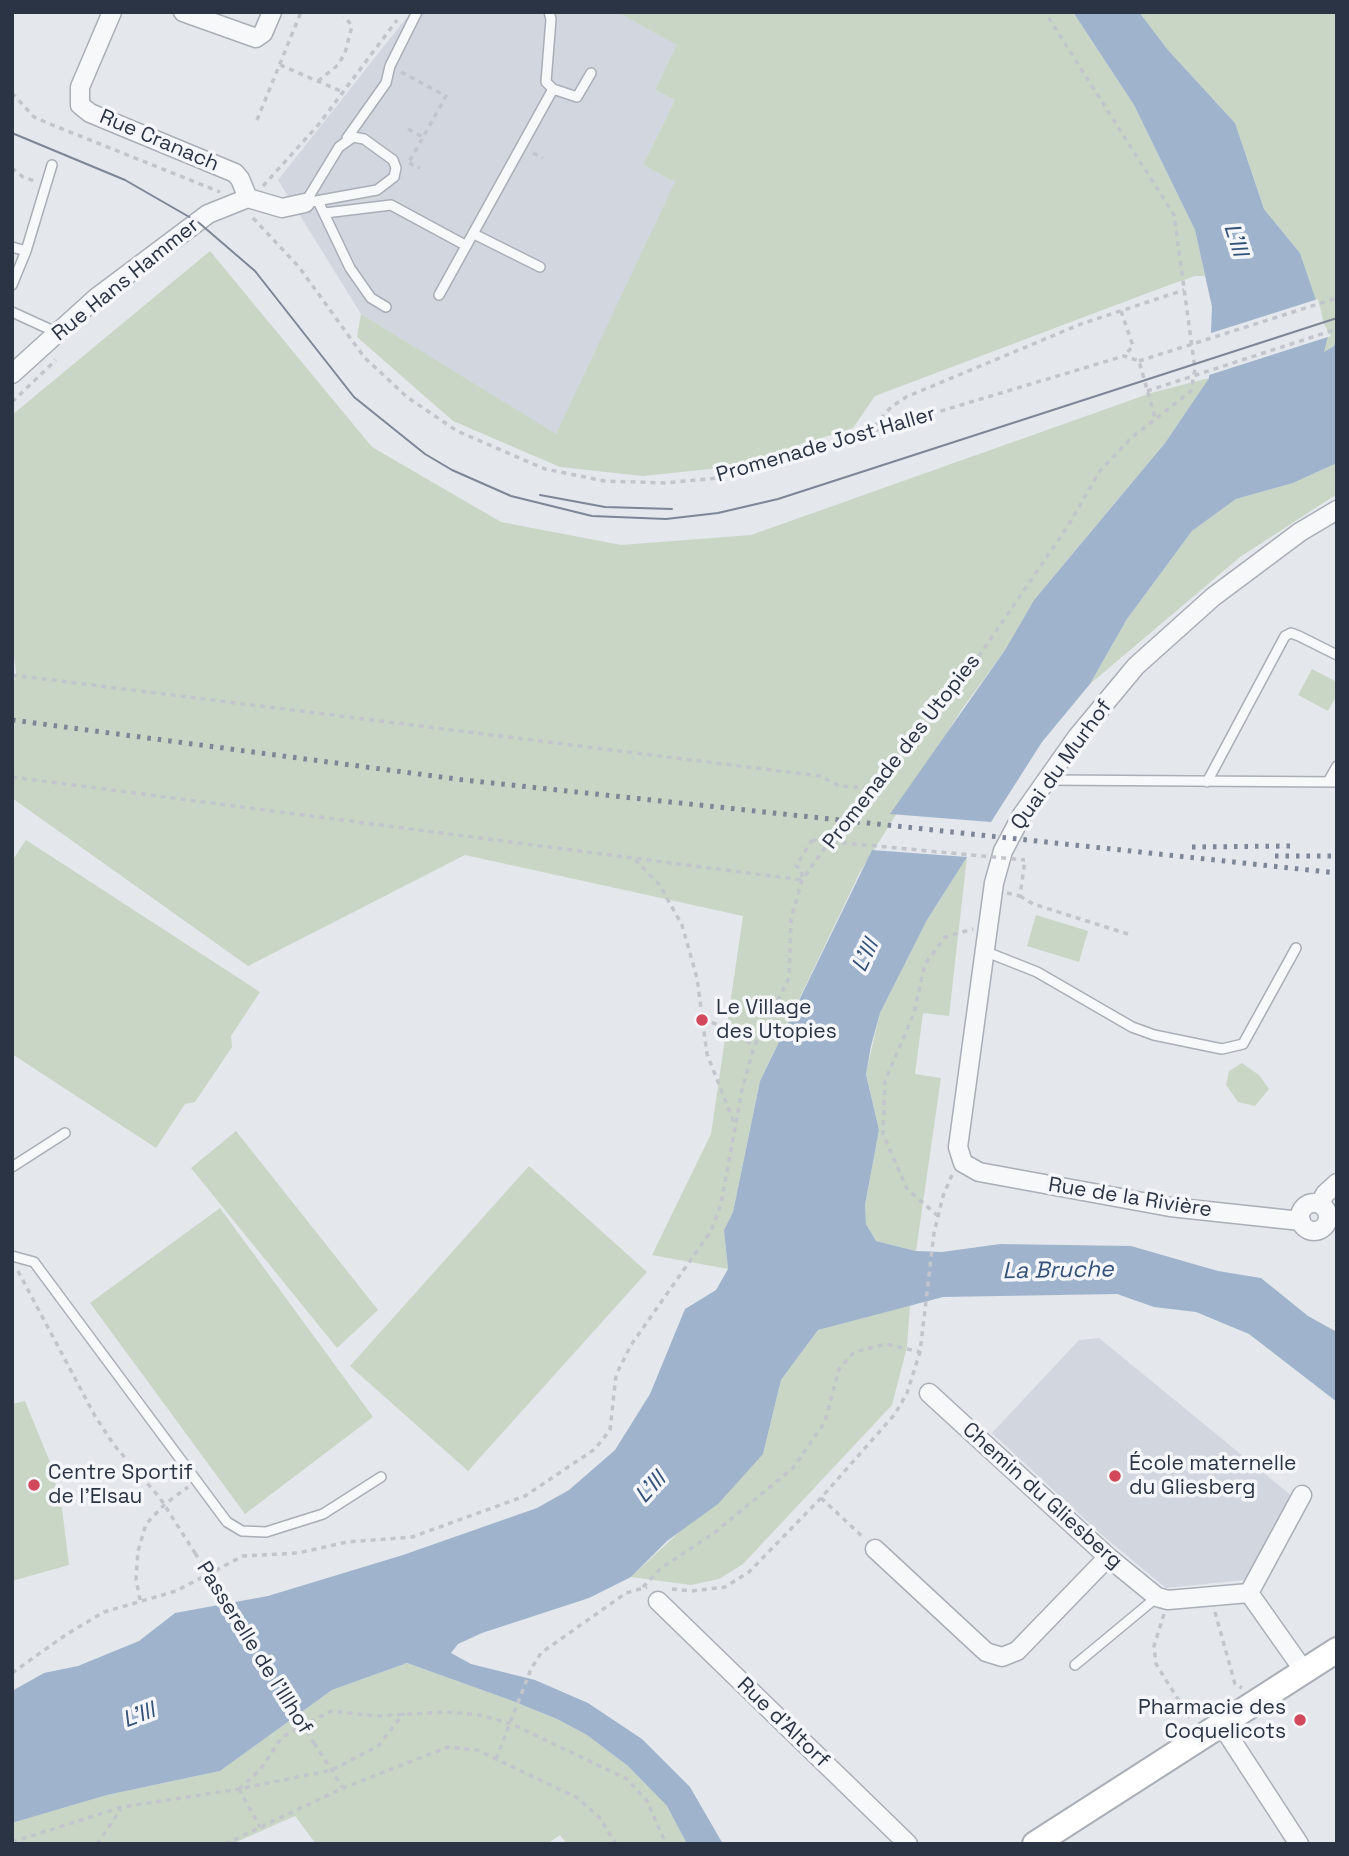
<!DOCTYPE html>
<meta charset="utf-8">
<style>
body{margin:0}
#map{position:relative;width:1349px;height:1856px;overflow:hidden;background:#e4e7ec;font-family:"Space Grotesk",sans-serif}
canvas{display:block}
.frame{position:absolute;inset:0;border:14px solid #2b3445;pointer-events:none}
</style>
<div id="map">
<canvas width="1349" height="1856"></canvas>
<div class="frame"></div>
</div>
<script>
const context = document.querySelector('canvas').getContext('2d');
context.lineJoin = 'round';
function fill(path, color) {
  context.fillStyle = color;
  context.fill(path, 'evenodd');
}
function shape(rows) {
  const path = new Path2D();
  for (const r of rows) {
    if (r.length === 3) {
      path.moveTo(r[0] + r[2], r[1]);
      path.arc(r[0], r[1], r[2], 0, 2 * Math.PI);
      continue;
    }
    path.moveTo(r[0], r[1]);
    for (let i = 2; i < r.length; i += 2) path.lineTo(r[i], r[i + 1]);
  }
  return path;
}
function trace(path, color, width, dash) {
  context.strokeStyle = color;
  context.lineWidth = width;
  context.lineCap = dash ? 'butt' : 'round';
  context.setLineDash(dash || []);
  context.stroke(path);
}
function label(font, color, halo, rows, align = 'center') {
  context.font = font + ' "Space Grotesk",sans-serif';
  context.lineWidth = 7;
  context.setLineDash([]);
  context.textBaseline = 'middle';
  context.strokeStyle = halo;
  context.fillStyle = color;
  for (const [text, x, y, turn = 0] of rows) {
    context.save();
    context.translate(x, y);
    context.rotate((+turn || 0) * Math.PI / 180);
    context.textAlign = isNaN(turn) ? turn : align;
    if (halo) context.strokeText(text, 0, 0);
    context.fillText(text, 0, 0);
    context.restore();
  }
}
const built = shape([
 [411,12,617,12,678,45,655,90,675,100,643,165,676,182,556,435,361,314,278,180],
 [1099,1338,1293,1497,1252,1575,1244,1580,1166,1588,1102,1535,992,1433,1079,1340]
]);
const green = shape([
 [617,12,1073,12,1134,105,1195,230,1205,276,1195,276,1169,285,875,396,853,428,729,467,643,476,560,467,453,421,357,337,361,314,556,434,675,182,643,165,675,100,655,90,677,45],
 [1139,12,1337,12,1337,333,1334,346,1324,353,1321,326,1300,253,1264,209,1235,123,1168,50],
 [210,251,372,447,501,522,621,545,751,535,1151,393,1209,378,1165,443,1034,600,1005,650,962,709,860,872,760,1081,733,1212,724,1230,728,1269,652,1255,711,1134,743,916,465,855,248,966,12,798,12,692,16,672,12,640,12,415],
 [1337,463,1337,494,1240,557,1090,684,1127,619,1192,531,1236,499,1293,483],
 [1312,669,1337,682,1337,695,1328,711,1298,695],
 [26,840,260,992,231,1036,232,1047,195,1102,185,1104,156,1148,12,1054,12,861],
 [967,857,949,1016,923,1013,915,1074,941,1078,916,1251,876,1241,866,1224,865,1205,879,1130,866,1073,880,1013,927,920],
 [1036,915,1088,931,1079,962,1027,946],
 [1242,1063,1259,1075,1269,1089,1255,1106,1238,1102,1226,1085,1229,1071],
 [236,1131,378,1310,337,1348,191,1168],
 [529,1166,647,1272,468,1471,350,1366],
 [220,1208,373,1417,245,1514,90,1303],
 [910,1305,907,1347,892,1405,743,1564,719,1579,691,1585,631,1577,763,1454,781,1380,818,1330],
 [25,1401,50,1462,62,1509,69,1565,12,1581,12,1404],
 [407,1663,510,1700,557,1719,587,1735,628,1766,667,1806,687,1844,567,1844,560,1835,547,1844,316,1844,295,1816,232,1844,12,1844,12,1823,107,1795,220,1771,332,1690]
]);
const water = shape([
 [1073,12,1139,12,1168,50,1235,123,1264,209,1300,253,1328,336,1324,352,1334,346,1337,333,1337,463,1293,483,1236,499,1192,531,1127,619,1090,684,1042,742,991,822,890,814,1005,650,1034,600,1165,443,1209,378,1212,307,1195,230,1134,105],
 [872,850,967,857,927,920,880,1013,871,1046,866,1074,879,1130,865,1205,866,1224,876,1241,916,1251,942,1252,1000,1244,1131,1246,1218,1271,1261,1278,1308,1316,1337,1332,1337,1402,1249,1334,1196,1312,1154,1307,1117,1294,943,1297,818,1330,781,1380,763,1454,718,1504,667,1541,631,1577,589,1598,482,1633,458,1644,451,1653,471,1664,535,1680,588,1703,642,1739,690,1787,723,1844,687,1844,667,1806,628,1766,587,1735,557,1719,510,1700,407,1663,332,1690,220,1771,107,1795,12,1823,12,1691,44,1673,78,1666,139,1641,175,1613,268,1596,403,1555,537,1508,569,1490,615,1450,650,1394,685,1309,716,1290,728,1269,724,1230,733,1212,760,1081]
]);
const pier = shape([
 [1318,299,1324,324,1331,336,1206,376,1208,334]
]);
const path = shape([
 [280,65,343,92],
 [401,72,446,96,408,164],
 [318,81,338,65,345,53,352,26,344,16],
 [12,93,34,117,50,124,220,192],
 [257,120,301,12],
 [408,129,425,138],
 [533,153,543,158],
 [409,163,420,168],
 [12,168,23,177,34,181],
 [263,186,319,124,397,20],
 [253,218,299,267,364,357,407,397,457,431,545,469,604,481,665,483,718,478,1124,356,1139,361,1155,418],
 [1121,311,1133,346,1124,356],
 [12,402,56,360],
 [868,434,891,407,906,397,1081,324,1184,290],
 [12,675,820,776,839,786,869,788],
 [12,777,802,880,802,870,796,866,812,840],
 [635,860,659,884,682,925,697,978,707,1054,735,1125],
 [1007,893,1020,896,1025,860],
 [1020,896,1033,904,1128,934],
 [702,1020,731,1028,754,1047],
 [938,1216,907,1189,883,1134,885,1081,914,1013,925,964,945,937,973,929],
 [18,1271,95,1416,114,1445,160,1498,195,1553],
 [821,1498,864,1538],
 [643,1587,660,1569,714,1533,793,1468,825,1422,839,1369,854,1352,886,1344,920,1352],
 [672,1589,691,1591,725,1587,749,1572,821,1498,895,1414,907,1393,920,1352,934,1233,943,1196,952,1175],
 [140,1600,136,1579,138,1551,146,1524,165,1504,188,1487],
 [1215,1612,1235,1684,1242,1688],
 [1164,1614,1154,1646,1156,1664,1191,1720],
 [12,1673,67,1634,104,1612,176,1591,243,1556,298,1553,347,1542,412,1537,525,1496,595,1449,610,1430,616,1375,631,1345,711,1231,721,1204,742,1090,754,1047,789,978,791,919,802,880,864,793,955,691,1068,526,1099,472,1131,438,1191,391,1195,369,1174,215,1045,12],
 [314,1743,343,1788],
 [496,1759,531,1669,541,1653,626,1593,647,1587],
 [239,1789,260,1770,282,1737,331,1711,376,1716,447,1712,480,1715,512,1724,627,1779,647,1801,666,1844],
 [239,1789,260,1827],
 [12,1842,122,1807,239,1789,332,1770,378,1746,404,1713],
 [97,1844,121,1809],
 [225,1844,343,1788,448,1747,477,1750,576,1797,599,1817,616,1844]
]);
const service = shape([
 [549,12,551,19,546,82,553,89,577,97,591,73],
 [353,137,364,139,393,160,396,168,394,177,377,190,305,203,339,147,353,137],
 [347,138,386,83,390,66,417,12],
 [318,201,350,268,371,298,386,307],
 [325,213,391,205,465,245],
 [474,234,540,267],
 [12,247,26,251,12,285],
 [26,251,52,165],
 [439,295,553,89],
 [12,312,58,333],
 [1047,780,1337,782],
 [1207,782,1285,636,1291,633,1299,636,1337,655],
 [1328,782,1337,766],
 [984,951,1037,972,1132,1027,1154,1035,1222,1049,1243,1044,1296,948],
 [12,1167,65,1133],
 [12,1256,34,1262,227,1522,242,1531,266,1532,323,1514,381,1477],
 [1075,1665,1157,1597]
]);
const minor = shape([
 [112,12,80,87,80,105,90,113,235,173,240,179,248,198,282,208,305,203],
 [183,12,256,38,263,33,272,12],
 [12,374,96,298,208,214,248,198],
 [1314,1217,14],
 [1320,1204,1325,1194,1337,1183],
 [1301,1221,1170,1207,979,1172,963,1163,958,1147,994,883,1003,851,1022,815,1077,737,1136,666,1213,597,1300,532,1337,510],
 [929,1393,1108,1557,1157,1597,1168,1600,1249,1593,1304,1671],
 [875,1549,986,1652,1002,1657,1017,1651,1108,1557],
 [1249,1593,1302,1495],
 [658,1601,908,1844],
 [1221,1724,1299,1844]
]);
const secondary = shape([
 [1035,1844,1337,1650]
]);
const tram = shape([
 [12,133,125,180,198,222,255,271,354,397,425,454,452,470,511,496,592,516,666,519,718,513,778,499,1337,318],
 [540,495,605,507,672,509]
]);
const rail = shape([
 [12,720,464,780,1337,873],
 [1192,847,1290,846],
 [1275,856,1337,856]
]);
const pathBridge = shape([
 [1139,361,1337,298],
 [1147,391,1337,329],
 [812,840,1025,860],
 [195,1553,314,1743]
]);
const markers = [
 [702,1020,7,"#d1495b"],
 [1115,1476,7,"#d1495b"],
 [34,1485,7,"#d1495b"],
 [1300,1720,7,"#d1495b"]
];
const streetNames = [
 ["Rue Cranach",159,141,23],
 ["Rue Hans Hammer",126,280,-39],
 ["Promenade Jost Haller",826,445,-16],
 ["Promenade des Utopies",902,752,-52],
 ["Quai du Murhof",1062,765,-54],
 ["Rue de la Rivière",1130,1198,9],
 ["Chemin du Gliesberg",1042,1496,42],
 ["Passerelle de l'Illhof",254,1648,58],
 ["Rue d'Altorf",783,1723,44]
];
const poiNames = [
 ["Le Village",716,1008],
 ["des Utopies",716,1032],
 ["École maternelle",1129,1464],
 ["du Gliesberg",1129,1488],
 ["Centre Sportif",48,1473],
 ["de l'Elsau",48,1497],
 ["Pharmacie des",1286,1708,"right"],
 ["Coquelicots",1286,1732,"right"]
];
const waterNames = [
 ["L'Ill",1235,240,72],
 ["L'Ill",866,956,-64],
 ["La Bruche",1058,1271,-1],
 ["L'Ill",651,1488,-47],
 ["L'Ill",139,1716,-21]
];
fill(built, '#d2d6de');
fill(green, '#c9d6c5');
fill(water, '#9fb4cc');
fill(pier, '#e4e7ec');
trace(service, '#a9aeb7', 12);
trace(minor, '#a9aeb7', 21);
trace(secondary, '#a9aeb7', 28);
trace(path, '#c2c5cb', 3.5, [5, 5]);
trace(service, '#f7f8fa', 9);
trace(minor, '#f7f8fa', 18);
trace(secondary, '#fff', 24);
trace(tram, '#7d8696', 2);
trace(rail, '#7d8696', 5, [3.5, 7]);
trace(pathBridge, '#c2c5cb', 3.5, [5, 5]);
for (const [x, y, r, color] of markers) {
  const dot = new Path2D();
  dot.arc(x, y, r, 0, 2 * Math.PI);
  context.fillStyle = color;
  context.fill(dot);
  trace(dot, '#f4f6f9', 2.5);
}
label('21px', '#2b3445', '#f4f6f9', streetNames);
label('21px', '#2b3445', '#f4f6f9', poiNames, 'left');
label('italic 23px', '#34527a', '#f4f6f9', waterNames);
</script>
